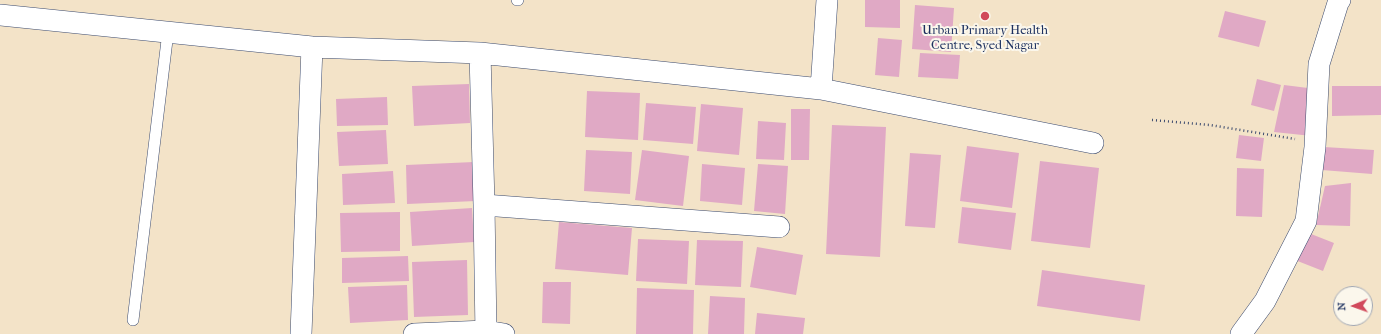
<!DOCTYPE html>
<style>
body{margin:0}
#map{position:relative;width:1381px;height:334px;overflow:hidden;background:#f3e3c8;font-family:"IM FELL French Canon",serif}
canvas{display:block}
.north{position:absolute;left:1333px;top:286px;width:40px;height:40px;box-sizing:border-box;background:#fbf7ec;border:1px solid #a1a7b3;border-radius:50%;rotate:268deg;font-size:11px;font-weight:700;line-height:16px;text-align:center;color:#1b2f5e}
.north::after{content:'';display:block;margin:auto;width:14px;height:18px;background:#d1495b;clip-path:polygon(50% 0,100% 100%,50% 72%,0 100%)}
</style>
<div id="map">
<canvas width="1381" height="334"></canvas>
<div class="north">N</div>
</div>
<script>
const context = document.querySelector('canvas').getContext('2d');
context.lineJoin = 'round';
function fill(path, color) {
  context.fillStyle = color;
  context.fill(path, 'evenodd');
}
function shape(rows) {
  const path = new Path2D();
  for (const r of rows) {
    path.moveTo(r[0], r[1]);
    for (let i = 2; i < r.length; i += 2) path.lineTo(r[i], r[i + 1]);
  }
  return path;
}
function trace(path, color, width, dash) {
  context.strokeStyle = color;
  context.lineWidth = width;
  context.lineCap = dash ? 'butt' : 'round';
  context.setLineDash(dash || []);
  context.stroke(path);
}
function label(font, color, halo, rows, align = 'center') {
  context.font = font + ' "IM FELL French Canon",serif';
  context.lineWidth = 4;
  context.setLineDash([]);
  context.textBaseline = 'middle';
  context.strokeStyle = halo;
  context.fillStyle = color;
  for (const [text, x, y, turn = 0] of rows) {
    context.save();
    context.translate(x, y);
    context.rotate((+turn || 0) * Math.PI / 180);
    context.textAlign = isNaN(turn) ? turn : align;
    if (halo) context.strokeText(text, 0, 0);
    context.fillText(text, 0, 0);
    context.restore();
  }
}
const building = shape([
 [865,0,900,0,900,28,865,27],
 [915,5,954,8,951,52,912,49],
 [1225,11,1266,21,1259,47,1218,37],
 [878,38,902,40,899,77,875,75],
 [920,53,960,55,958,79,918,77],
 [1257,79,1281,85,1274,111,1251,105],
 [469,84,470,123,414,126,412,86],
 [1284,85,1316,89,1312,136,1274,132],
 [1332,86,1381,86,1381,115,1332,116],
 [587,91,640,93,638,140,585,137],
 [387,97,388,125,337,126,336,99],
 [646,103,696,107,693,144,643,140],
 [701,104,743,108,739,155,697,151],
 [791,109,810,109,809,160,791,160],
 [758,121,786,123,784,160,756,159],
 [832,125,886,127,880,257,826,254],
 [386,130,388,164,339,166,337,132],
 [1239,135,1264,138,1261,161,1236,158],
 [967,146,1019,153,1012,208,960,201],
 [1324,147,1374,150,1372,174,1322,170],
 [586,150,632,152,630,194,584,191],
 [642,150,689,156,683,206,635,200],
 [910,153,941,155,935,228,905,226],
 [1040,161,1099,168,1090,248,1031,241],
 [474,162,476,201,407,204,406,165],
 [702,164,745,168,742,205,700,201],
 [758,164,788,166,785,214,754,211],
 [1237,168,1264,169,1262,217,1236,216],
 [393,171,395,203,343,205,342,174],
 [1351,183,1350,226,1316,225,1325,186],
 [962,207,1016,213,1011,250,958,243],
 [472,208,474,242,412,246,410,212],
 [400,212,400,251,341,252,340,213],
 [559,222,632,228,628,275,555,269],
 [1306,232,1334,243,1323,271,1295,260],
 [638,239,689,241,687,284,636,281],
 [697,240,743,241,741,287,695,285],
 [757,247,803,255,796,295,750,287],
 [408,256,409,281,342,283,342,258],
 [467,260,468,315,414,317,412,262],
 [1042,270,1145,285,1140,321,1037,306],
 [543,282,571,282,570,324,542,323],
 [407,285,408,320,350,323,348,287],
 [637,288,694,290,693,334,636,334],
 [710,296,745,298,744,334,708,334],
 [757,313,805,318,803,334,755,334]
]);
const path = shape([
 [1152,120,1210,125,1295,139]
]);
const lane = shape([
 [517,0,518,0],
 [133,320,168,32]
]);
const street = shape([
 [0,15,312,47,480,53,821,89,1093,143],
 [480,53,484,205,486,334],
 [821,89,827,0],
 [484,205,779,227],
 [301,334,312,47],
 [414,334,486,331,504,334],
 [1241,334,1265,301,1306,221,1315,147,1319,64,1338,3,1340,0]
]);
const markers = [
 [985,16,5,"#d1495b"]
];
const poiNames = [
 ["Urban Primary Health",985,31],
 ["Centre, Syed Nagar",985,46]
];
fill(building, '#e0a9c5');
trace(lane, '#3b4a6e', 12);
trace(street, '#3b4a6e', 22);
trace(path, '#3b4a6e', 2.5, [1, 3]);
trace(lane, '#fff', 11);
trace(street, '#fff', 21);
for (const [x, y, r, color] of markers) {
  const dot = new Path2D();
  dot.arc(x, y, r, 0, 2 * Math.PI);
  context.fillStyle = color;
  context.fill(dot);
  trace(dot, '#fbf7ec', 1.5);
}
label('13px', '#1b2f5e', '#fbf7ec', poiNames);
</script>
